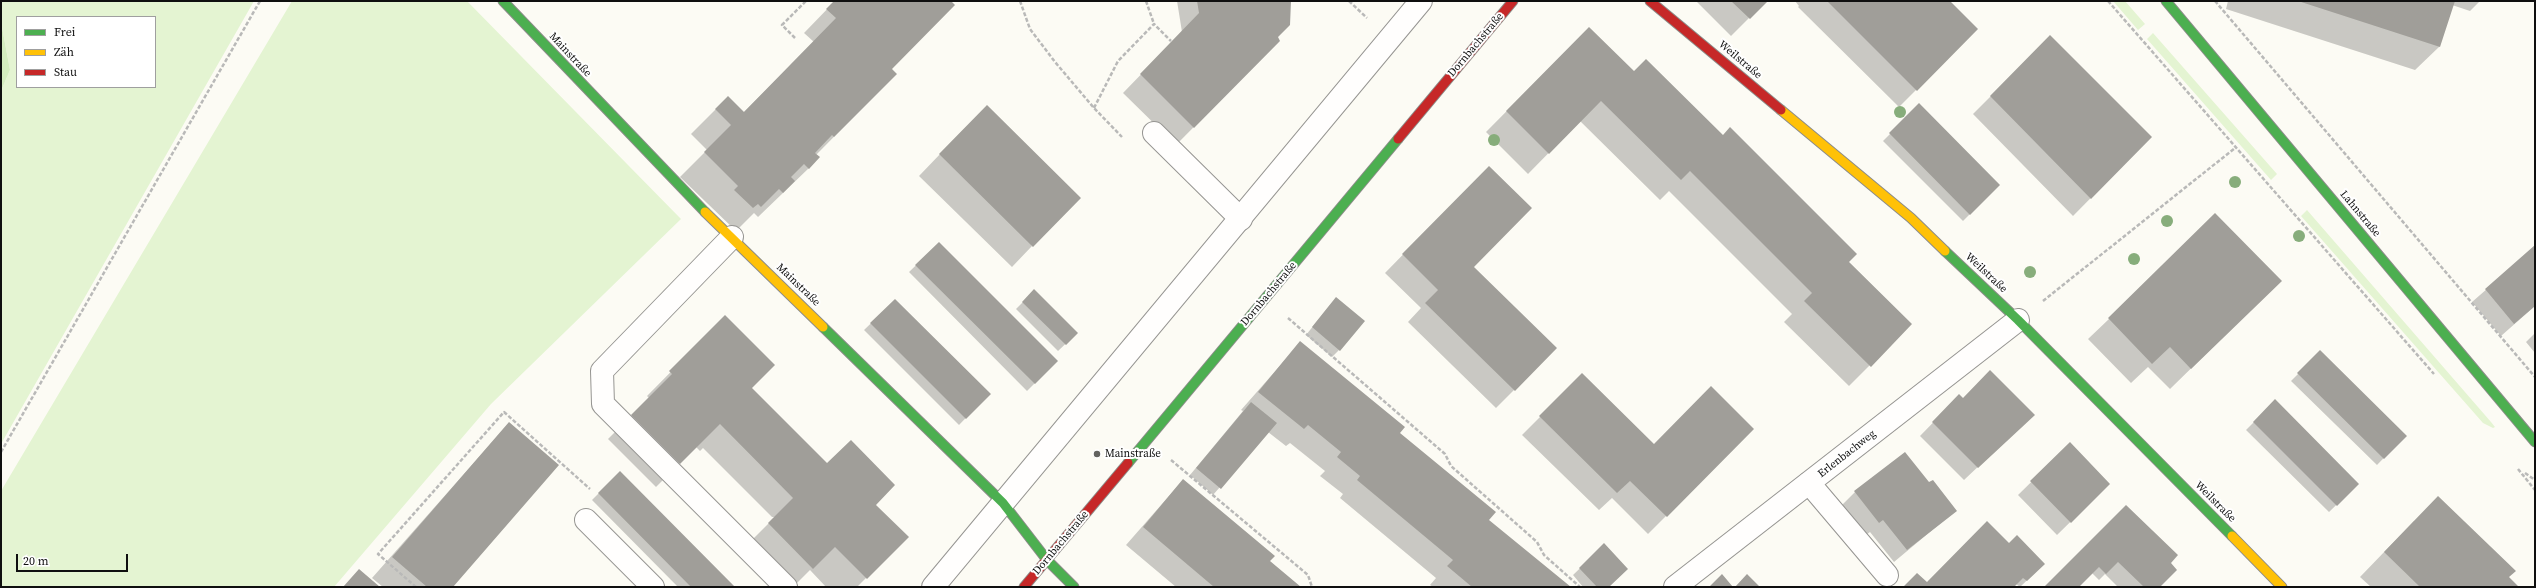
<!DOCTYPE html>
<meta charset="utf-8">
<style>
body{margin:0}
#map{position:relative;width:2536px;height:588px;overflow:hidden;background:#fcfbf4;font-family:"Source Serif 4",serif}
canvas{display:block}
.frame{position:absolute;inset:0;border:2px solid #0f0f0f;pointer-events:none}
.legend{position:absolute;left:16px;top:16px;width:140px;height:72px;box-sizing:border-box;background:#fff;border:1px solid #9f9f9f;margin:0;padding:5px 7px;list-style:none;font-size:12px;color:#0f0f0f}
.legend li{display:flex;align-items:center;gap:8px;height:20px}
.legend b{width:20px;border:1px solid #9f9f9f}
.scale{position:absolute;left:16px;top:554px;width:112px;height:18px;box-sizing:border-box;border:2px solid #0f0f0f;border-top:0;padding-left:5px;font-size:12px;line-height:14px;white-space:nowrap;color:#0f0f0f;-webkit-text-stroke:3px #fff;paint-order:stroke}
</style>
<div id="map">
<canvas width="2536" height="588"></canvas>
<div class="frame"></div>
<ul class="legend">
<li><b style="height:5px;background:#4caf50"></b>Frei</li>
<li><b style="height:5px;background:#ffc107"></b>Zäh</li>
<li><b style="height:5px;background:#c62828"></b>Stau</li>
</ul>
<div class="scale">20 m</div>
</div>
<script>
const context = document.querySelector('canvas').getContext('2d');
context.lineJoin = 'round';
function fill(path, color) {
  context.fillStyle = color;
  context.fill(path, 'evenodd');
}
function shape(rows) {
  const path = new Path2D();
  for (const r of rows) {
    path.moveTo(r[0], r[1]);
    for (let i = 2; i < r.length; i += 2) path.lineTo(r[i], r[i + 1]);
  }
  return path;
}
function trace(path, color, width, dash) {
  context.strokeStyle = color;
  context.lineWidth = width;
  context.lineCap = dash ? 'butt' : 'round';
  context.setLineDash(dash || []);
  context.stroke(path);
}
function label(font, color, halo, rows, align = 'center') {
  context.font = font + ' "Source Serif 4",serif';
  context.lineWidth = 4;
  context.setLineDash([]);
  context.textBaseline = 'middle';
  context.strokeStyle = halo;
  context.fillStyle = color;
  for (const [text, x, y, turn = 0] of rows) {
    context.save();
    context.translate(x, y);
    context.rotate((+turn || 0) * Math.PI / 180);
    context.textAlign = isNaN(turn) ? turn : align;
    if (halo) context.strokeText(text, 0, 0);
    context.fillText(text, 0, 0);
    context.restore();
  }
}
const green = shape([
 [1,1,254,1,1,444,1,91,10,70,1,22],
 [17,17,155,17,155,87,17,87],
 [292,1,467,1,681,219,491,404,334,587,1,587,1,491],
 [2113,1,2125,1,2145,24,2138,30],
 [2153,33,2277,174,2271,180,2147,39],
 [2307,210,2491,422,2495,427,2493,428,2483,423,2301,216]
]);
const forest = shape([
 [1,22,10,70,1,91]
]);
const shadow = shape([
 [835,1,950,1,891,69,896,74,816,155,809,168,758,217,754,213,736,231,680,177,707,150,691,134,728,97,743,113,814,42,804,33],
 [1177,1,1290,1,1276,38,1279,41,1176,145,1123,93,1182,32],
 [1696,1,1766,1,1731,36],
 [1795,1,1948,1,1977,29,1899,107,1798,7,1799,6],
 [2228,1,2480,1,2470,11,2452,5,2439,47,2415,70,2226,9],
 [1589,28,1634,73,1722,136,1911,324,1849,386,1784,322,1792,314,1669,191,1660,200,1580,121,1528,174,1486,132],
 [2050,37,2151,137,2073,216,1973,114],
 [1919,105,1999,185,1963,221,1883,141],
 [966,127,1032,246,1012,267,919,176],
 [1471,185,1472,267,1556,348,1496,408,1408,322,1421,308,1385,273],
 [939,243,1057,361,1027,391,909,272],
 [2535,247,2535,306,2501,336,2472,302],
 [1034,291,1077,333,1058,351,1016,309],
 [895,300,989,394,959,425,864,330],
 [2260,301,2170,389,2148,367,2131,383,2088,339,2109,319],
 [1330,305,1339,350,1332,357,1306,335],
 [725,317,735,404,826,463,875,505,907,537,857,587,826,587,810,570,793,587,744,548,775,517,772,517,703,448,700,451,696,447,656,487,608,439,649,398,647,396],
 [2535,333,2535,353,2526,342],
 [1300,343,1399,433,1487,520,1569,587,1433,587,1430,585,1436,578,1340,498,1343,494,1320,476,1325,471,1290,443,1286,446,1268,432,1213,495,1190,475,1243,411,1241,410],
 [2320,352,2405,436,2377,465,2291,381],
 [1582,375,1653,445,1753,429,1648,534,1612,498,1599,510,1522,435],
 [1959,396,1963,399,2033,415,1964,480,1920,436],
 [2275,401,2358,484,2329,512,2246,430],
 [509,423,452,587,383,587,372,578],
 [2070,444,2109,484,2057,535,2018,495],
 [620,472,734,587,678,587,592,500],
 [1183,480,1269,561,1300,587,1176,587,1126,545],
 [1929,484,1955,511,1894,562,1870,532,1866,535,1842,505,1855,492],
 [2126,507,2169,563,2158,587,2118,587,2105,574,2099,580,2092,573,2078,587,2045,587],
 [2414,521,2508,577,2518,587,2371,587,2360,577],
 [1604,545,1608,587,1583,587,1573,575],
 [2009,545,2044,564,2020,587,2016,584,2013,587,1904,587,1927,584]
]);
const building = shape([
 [834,1,951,1,955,5,892,69,897,74,834,137,832,135,815,153,820,157,809,169,804,164,791,177,795,181,783,193,779,189,761,207,758,204,753,208,734,190,738,186,704,152,731,125,715,109,728,96,744,112,836,18,826,9],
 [1197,1,1291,1,1290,25,1278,37,1280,41,1194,128,1140,74,1199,13],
 [1731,1,1768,1,1750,19],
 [1827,1,1950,1,1978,29,1917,91],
 [2298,1,2455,1,2440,47],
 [1589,27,1634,71,1646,59,1723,135,1730,127,1857,254,1849,262,1912,324,1871,367,1804,301,1812,293,1690,171,1681,180,1601,101,1549,154,1506,111],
 [2050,35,2152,137,2091,199,1990,96],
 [1919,103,2000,185,1970,215,1889,133],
 [987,105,1081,198,1033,247,939,154],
 [1489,166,1532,208,1474,267,1557,348,1515,391,1425,303,1438,290,1402,254],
 [2215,213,2282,281,2191,369,2170,347,2152,364,2108,318],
 [939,242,1058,361,1035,384,915,265],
 [2535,245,2535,306,2514,324,2485,289],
 [1034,289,1078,333,1066,345,1022,302],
 [1336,297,1365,321,1340,351,1312,327],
 [895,299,991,394,966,419,870,323],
 [725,315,775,365,752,388,827,463,851,440,895,485,876,505,909,537,867,579,835,547,813,569,768,523,793,498,720,424,680,464,631,415,672,374,669,371],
 [1300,341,1405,427,1400,433,1496,512,1489,520,1571,587,1472,587,1447,566,1453,560,1357,480,1360,476,1337,457,1341,452,1308,425,1304,429,1258,392],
 [2320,350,2407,436,2384,459,2297,373],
 [1990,370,2035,415,1978,468,1932,422,1959,394,1963,398],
 [1582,373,1654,444,1711,386,1754,429,1667,517,1630,481,1617,493,1539,416],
 [2275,399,2359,484,2337,506,2253,422],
 [1251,402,1277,423,1221,489,1196,468],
 [509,422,559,465,453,587,427,587,392,557],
 [2070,442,2110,484,2071,523,2030,481],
 [1905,452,1929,482,1933,480,1957,511,1907,550,1883,520,1879,523,1854,491],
 [620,471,735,587,691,587,598,493],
 [1183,479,1275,556,1270,561,1301,587,1214,587,1143,527],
 [2438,496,2516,571,2509,577,2519,587,2420,587,2384,552],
 [2126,505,2178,555,2171,563,2177,570,2160,587,2144,587,2118,562,2106,574,2099,567,2079,587,2044,587],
 [1987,521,2009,543,2017,535,2045,564,2027,581,2023,578,2014,587,1903,587,1917,573,1927,582],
 [1604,543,1628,569,1609,587,1597,587,1579,568],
 [359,569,380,587,343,587],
 [1722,574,1733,587,1709,587],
 [1747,574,1760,587,1735,587]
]);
const path = shape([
 [1020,1,1030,29,1055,62,1094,108,1122,137],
 [1146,1,1154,24],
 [1349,1,1367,18],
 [2108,1,2434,374],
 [2215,1,2535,377],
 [795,38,782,25,806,1],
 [1094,108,1118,61,1154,24,1171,41],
 [2043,301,2235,148],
 [1288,318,1445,454,1451,466,1537,542,1544,555,1580,587],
 [1,452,260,1],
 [1171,460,1308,575,1312,587],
 [2518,469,2535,490],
 [2525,473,2535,480],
 [416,587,378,554,504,412,590,489]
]);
const lane = shape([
 [1154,133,1241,219],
 [732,237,602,371,603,404,786,587],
 [1809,483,1887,575],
 [586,520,653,587]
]);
const street = shape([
 [933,587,1421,1],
 [1675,587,2018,320]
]);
const fast = shape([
 [503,1,705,212],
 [2166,1,2535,442],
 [1945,251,2018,320,2232,536],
 [823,327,1003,503,1047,560,1074,587],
 [1128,463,1398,139]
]);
const slow = shape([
 [1781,110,1911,218,1945,251],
 [705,212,823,327],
 [2232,536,2282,587]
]);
const jam = shape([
 [1650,1,1781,110],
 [1398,139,1513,1],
 [1024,587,1128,463]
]);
const trees = [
 [1900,112],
 [1494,140],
 [2235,182],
 [2167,221],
 [2299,236],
 [2134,259],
 [2030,272]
];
const markers = [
 [1097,454,4,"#62625f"]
];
const streetNames = [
 ["Dornbachstraße",1476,45,-50],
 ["Mainstraße",570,55,47],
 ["Weilstraße",1740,60,40],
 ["Lahnstraße",2360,214,50],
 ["Weilstraße",1986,273,43],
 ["Mainstraße",798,285,44],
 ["Dornbachstraße",1269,294,-50],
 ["Erlenbachweg",1847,454,-38],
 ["Weilstraße",2215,502,45],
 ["Dornbachstraße",1061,543,-50]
];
const poiNames = [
 ["Mainstraße",1105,454]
];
fill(green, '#e4f4d2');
fill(forest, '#d4edbf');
fill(shadow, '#0003');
fill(building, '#a09e99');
trace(lane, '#969592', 24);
trace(street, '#969592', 24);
trace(fast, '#8c8c89', 11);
trace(slow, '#8c8c89', 11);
trace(jam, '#8c8c89', 11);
trace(path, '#b9b9b8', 2.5, [4, 2]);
trace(lane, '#fffefd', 22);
trace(street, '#fffefd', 22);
trace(fast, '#4caf50', 9);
trace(slow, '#ffc107', 9);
trace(jam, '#c62828', 9);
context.fillStyle = '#87ad7b';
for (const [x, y] of trees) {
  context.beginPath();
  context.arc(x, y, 6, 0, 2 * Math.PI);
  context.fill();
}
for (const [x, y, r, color] of markers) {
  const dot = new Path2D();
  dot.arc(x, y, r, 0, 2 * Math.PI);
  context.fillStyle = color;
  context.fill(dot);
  trace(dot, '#fff', 1.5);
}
label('11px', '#0f0f0f', '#fff', streetNames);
label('11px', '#0f0f0f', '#fff', poiNames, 'left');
</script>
